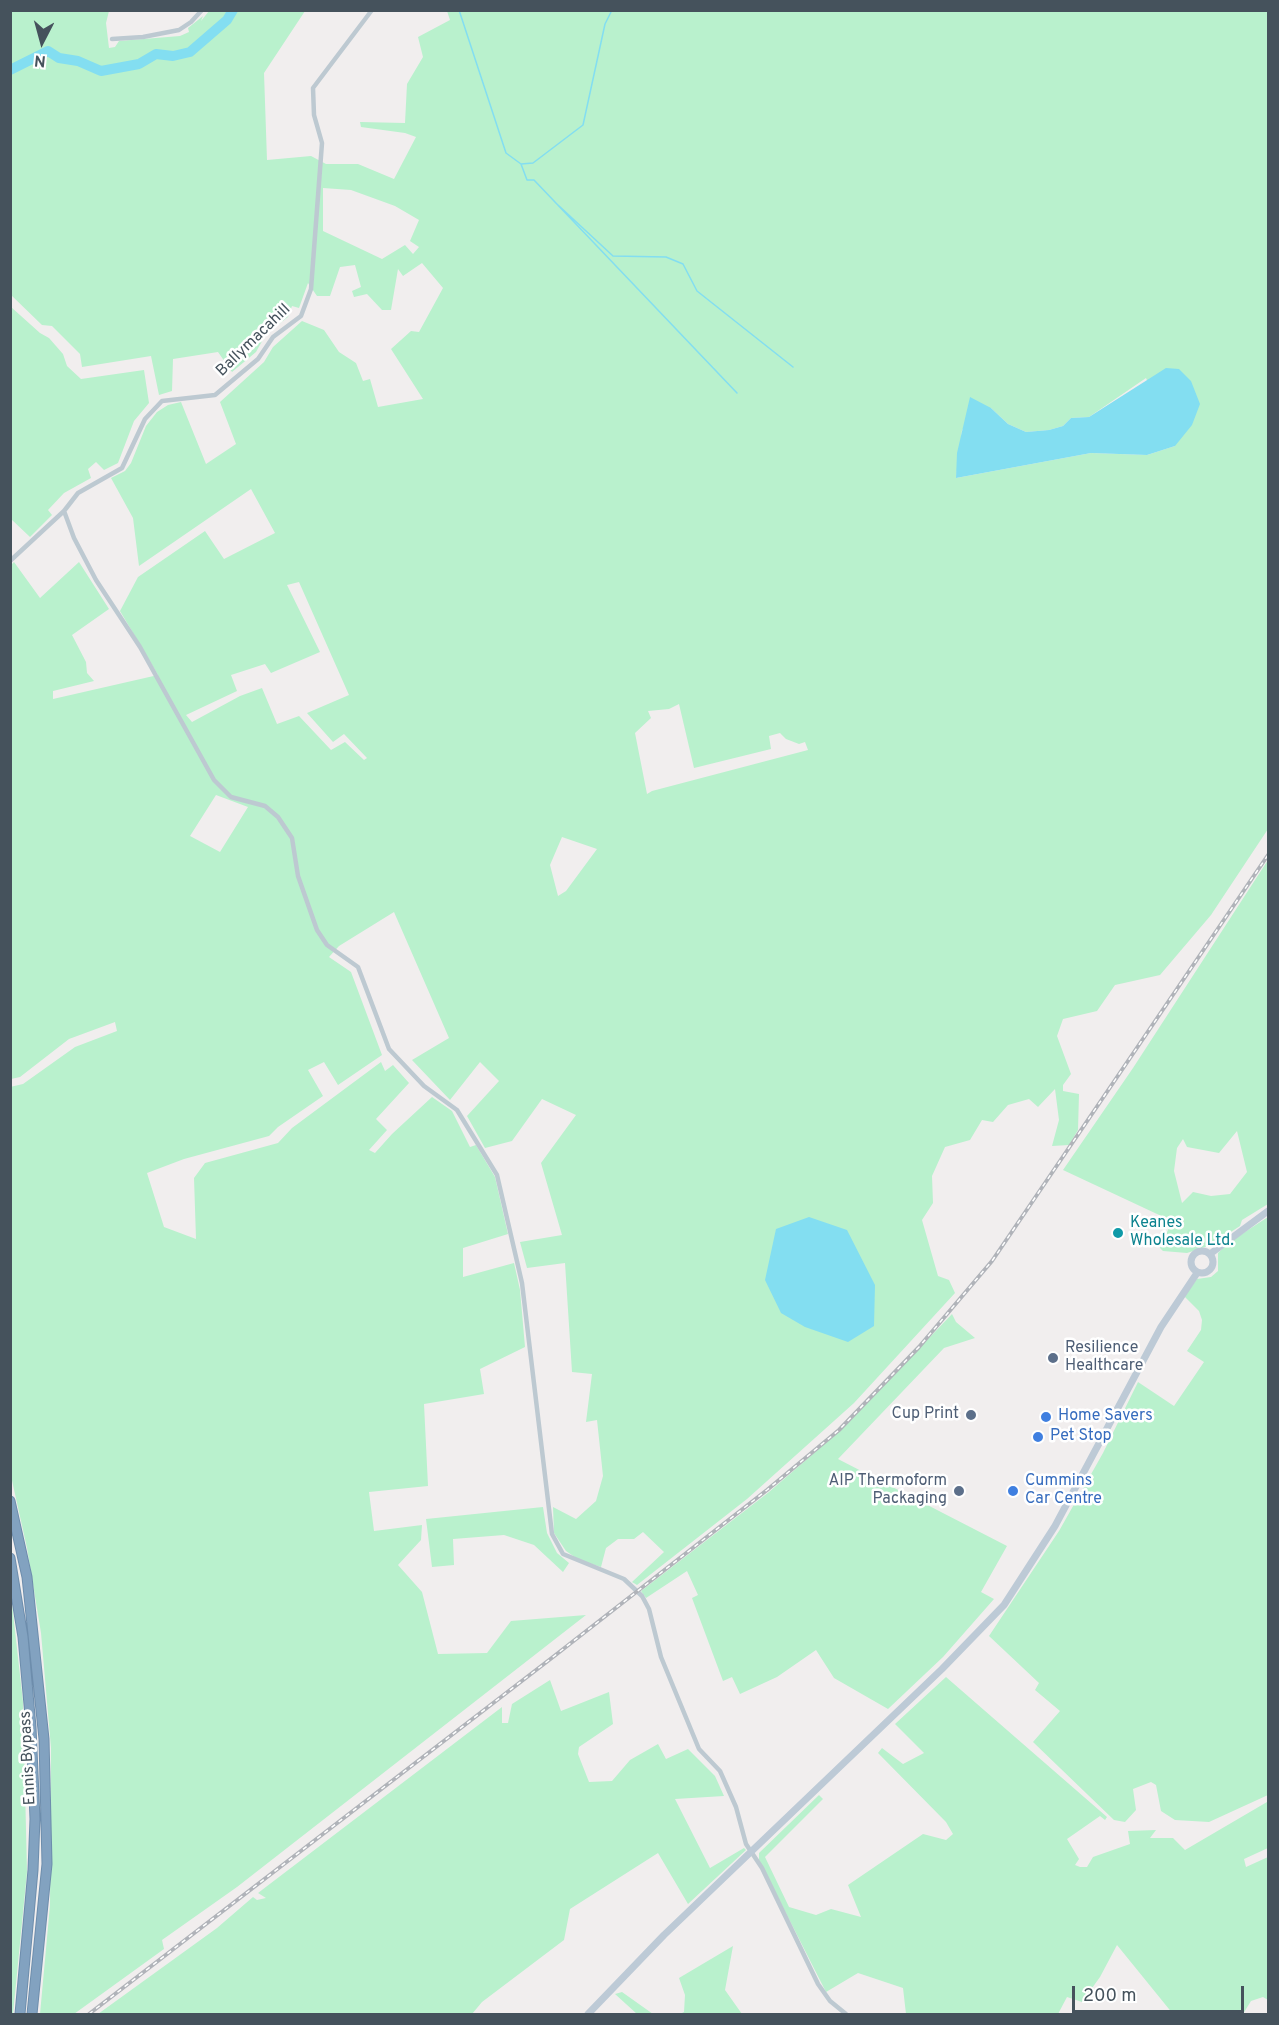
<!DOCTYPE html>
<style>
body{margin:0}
#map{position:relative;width:1279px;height:2025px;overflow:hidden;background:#f1eeee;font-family:Overpass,sans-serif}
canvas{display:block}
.frame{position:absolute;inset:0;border:12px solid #45525c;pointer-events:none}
.north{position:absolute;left:12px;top:12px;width:60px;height:60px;-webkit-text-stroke:4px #fff;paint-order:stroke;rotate:186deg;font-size:16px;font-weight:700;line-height:24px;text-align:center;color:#45525c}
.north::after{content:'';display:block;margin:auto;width:21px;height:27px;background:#45525c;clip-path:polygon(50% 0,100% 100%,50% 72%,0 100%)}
.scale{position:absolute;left:1072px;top:1986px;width:172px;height:27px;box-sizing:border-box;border:3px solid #45525c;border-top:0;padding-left:8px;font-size:18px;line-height:21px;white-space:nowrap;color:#45525c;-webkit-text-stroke:4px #fff;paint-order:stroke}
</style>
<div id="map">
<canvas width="1279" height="2025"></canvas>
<div class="frame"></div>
<div class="north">N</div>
<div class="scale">200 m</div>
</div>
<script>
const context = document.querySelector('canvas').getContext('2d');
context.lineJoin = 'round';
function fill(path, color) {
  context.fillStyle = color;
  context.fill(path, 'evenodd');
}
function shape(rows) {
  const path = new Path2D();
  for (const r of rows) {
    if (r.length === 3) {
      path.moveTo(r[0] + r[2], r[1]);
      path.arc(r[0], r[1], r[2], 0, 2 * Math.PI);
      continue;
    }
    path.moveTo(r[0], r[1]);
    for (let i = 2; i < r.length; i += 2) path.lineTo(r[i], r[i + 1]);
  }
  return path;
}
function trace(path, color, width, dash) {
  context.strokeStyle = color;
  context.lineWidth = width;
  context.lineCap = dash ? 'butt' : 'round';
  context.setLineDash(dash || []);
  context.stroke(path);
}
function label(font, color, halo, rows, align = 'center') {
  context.font = font + ' Overpass,sans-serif';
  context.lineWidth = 5;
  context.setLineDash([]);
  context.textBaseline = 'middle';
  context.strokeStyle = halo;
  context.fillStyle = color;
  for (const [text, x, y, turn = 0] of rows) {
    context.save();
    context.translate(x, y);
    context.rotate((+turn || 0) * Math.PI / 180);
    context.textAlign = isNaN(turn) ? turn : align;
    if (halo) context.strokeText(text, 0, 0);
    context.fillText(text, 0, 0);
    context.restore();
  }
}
const green = shape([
 [11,11,109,11,106,23,109,48,115,47,119,41,180,36,189,32,188,28,203,16,201,21,209,11,305,11,264,73,267,160,311,156,326,164,358,164,394,179,416,137,405,133,361,127,360,122,405,123,407,84,423,57,418,37,450,20,447,11,1268,11,1268,829,1211,915,1160,975,1115,985,1097,1011,1063,1019,1057,1036,1071,1074,1063,1085,1063,1091,1079,1094,1078,1130,1069,1145,1052,1146,1059,1120,1055,1089,1038,1107,1029,1099,1008,1105,993,1122,982,1120,970,1140,945,1147,932,1176,933,1203,922,1220,938,1276,949,1280,955,1293,854,1403,747,1499,637,1585,632,1582,664,1552,643,1532,634,1539,618,1539,606,1548,601,1567,579,1560,566,1551,554,1533,553,1507,576,1519,596,1501,603,1476,597,1420,586,1422,592,1374,572,1372,565,1263,527,1268,520,1242,562,1235,541,1163,576,1115,542,1099,512,1141,485,1148,467,1116,499,1081,480,1062,450,1100,412,1060,449,1038,394,912,339,946,329,957,351,972,382,1055,338,1085,324,1062,308,1070,323,1096,278,1127,269,1136,184,1159,147,1173,164,1227,196,1239,194,1178,205,1163,278,1143,292,1128,381,1062,385,1071,393,1065,409,1083,376,1119,387,1130,369,1150,375,1153,392,1134,432,1097,452,1111,470,1147,476,1145,495,1177,508,1234,463,1248,463,1277,514,1263,520,1290,525,1347,480,1369,484,1394,424,1404,428,1486,369,1492,374,1531,422,1525,421,1540,398,1565,422,1592,438,1654,487,1653,511,1621,586,1615,237,1887,162,1940,164,1949,74,2014,40,2014,50,1905,51,1748,41,1633,27,1548,11,1476,10,1087,23,1084,75,1047,117,1031,115,1022,69,1039,20,1077,11,1079,11,565,14,562,40,598,79,562,109,609,72,635,86,662,87,673,94,681,53,691,53,699,158,675,120,611,138,577,205,531,224,559,275,533,251,489,139,566,133,518,111,478,125,471,131,463,146,426,157,412,168,405,181,402,206,464,236,444,220,402,264,362,273,347,302,321,324,330,339,352,356,363,363,381,370,379,378,407,423,399,391,349,411,331,419,332,443,288,422,263,403,276,398,269,391,310,382,310,367,294,354,297,352,291,361,287,355,265,340,267,330,296,317,296,308,283,299,308,292,306,288,317,266,334,256,352,232,372,218,352,173,359,172,391,159,395,151,356,82,367,80,354,52,326,42,325,11,295],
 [323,188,351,190,395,206,419,220,410,241,419,247,413,254,405,245,382,259,323,231],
 [1146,378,1175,446,1147,455,1091,453,956,478,962,430,991,408,1008,424,1026,432,1049,430,1063,426,1071,418,1089,417],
 [299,582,349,695,307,713,333,742,344,734,367,758,364,760,345,742,331,750,299,716,277,724,262,688,240,696,192,722,186,715,237,691,231,675,265,664,271,673,320,652,287,585],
 [679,704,694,768,771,749,769,736,780,733,786,739,799,744,805,742,808,750,652,791,647,794,635,733,651,718,648,711,669,709],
 [216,795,248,807,220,852,190,836],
 [562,837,597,849,566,891,558,896,550,865],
 [11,307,40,333,49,338,63,354,67,366,81,379,144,370,149,403,134,421,118,463,104,470,96,462,88,469,91,478,64,493,48,510,52,515,30,537,11,519],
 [1268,860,1268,1204,1242,1220,1240,1226,1211,1245,1187,1253,1163,1251,1160,1248,1172,1221,1063,1170,1133,1068],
 [1237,1131,1247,1172,1230,1194,1211,1196,1193,1192,1182,1203,1174,1171,1177,1148,1183,1139,1187,1147,1219,1153],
 [1268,1217,1268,1795,1209,1822,1175,1820,1161,1811,1156,1785,1151,1782,1133,1789,1136,1810,1125,1822,1114,1820,1033,1742,1060,1711,1035,1690,1039,1683,989,1636,1059,1531,1103,1453,1138,1382,1174,1406,1204,1362,1187,1351,1201,1330,1202,1320,1199,1311,1184,1296,1197,1279,1211,1277,1218,1271,1218,1253,1228,1243],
 [952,1314,956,1322,975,1338,944,1348,838,1459,1007,1546,981,1592,994,1599,943,1657,888,1709,834,1678,816,1650,777,1677,740,1694,732,1677,723,1681,692,1598,698,1595,687,1571,646,1598,641,1591,769,1492,842,1429],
 [543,1507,547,1533,557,1553,569,1563,563,1572,534,1545,504,1535,453,1539,454,1565,432,1567,426,1519],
 [11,1595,23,1702,27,1872,13,2014,10,2014],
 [946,1677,1107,1817,1105,1820,1100,1816,1067,1839,1079,1859,1075,1865,1080,1867,1087,1867,1093,1857,1130,1844,1128,1831,1156,1830,1150,1838,1173,1838,1185,1850,1267,1802,1268,1848,1244,1859,1246,1867,1268,1857,1268,2000,1263,1997,1251,2001,1243,2014,1173,2014,1117,1945,1100,1977,1082,2002,1067,1997,1058,2014,906,2014,903,1988,858,1973,826,1992,759,1860,759,1853,819,1795,823,1799,765,1857,789,1907,816,1915,831,1909,861,1917,848,1885,923,1834,946,1840,953,1834,946,1822,878,1753,882,1748,903,1764,924,1753,895,1724],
 [550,1680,561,1711,609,1692,613,1724,579,1747,578,1754,589,1782,612,1781,630,1760,658,1744,666,1759,688,1749,715,1776,724,1796,675,1799,710,1868,744,1848,746,1850,688,1904,658,1853,570,1909,564,1940,482,2002,472,2014,98,2014,217,1928,253,1897,257,1900,266,1898,258,1893,502,1707,502,1723,508,1723,512,1704],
 [733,1946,725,1990,742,2014,680,2014,684,2012,685,1995,679,1978],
 [622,1992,653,2014,637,2014,615,1994]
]);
const water = shape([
 [1166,368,1179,369,1191,381,1200,404,1192,425,1175,446,1147,455,1091,453,956,478,957,453,970,397,991,408,1008,424,1026,432,1049,430,1063,426,1071,418,1089,417],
 [809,1217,847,1230,875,1285,874,1326,848,1342,805,1327,781,1313,765,1280,776,1229]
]);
const stream = shape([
 [459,10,506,153,521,164,527,180,534,180,737,393],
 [521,164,533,163,583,125,605,24,612,10],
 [558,205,613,256,666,257,683,264,697,291,793,367]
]);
const river = shape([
 [10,70,48,51,59,58,78,61,101,71,139,64,156,54,173,56,190,52,227,20,233,10]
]);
const street = shape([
 [112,39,143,37,179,30,191,22,202,10],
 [64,511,74,538,96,580,140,647,214,780,231,797,265,806,278,817,292,838,298,876,317,930,327,945,358,967,389,1049,424,1086,457,1110,497,1175,522,1283,552,1534,563,1554,624,1579,642,1596,649,1609,661,1657,699,1749,720,1771,736,1807,746,1844,762,1868,818,1984,830,2001,846,2014],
 [10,561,64,511,78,493,122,468,145,419,162,401,215,395,258,359,273,337,301,316,311,289,322,143,314,115,313,88,372,10]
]);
const secondary = shape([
 [1202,1262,11],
 [1210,1254,1268,1211],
 [588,2014,664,1935,942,1669,1004,1605,1055,1526,1161,1327,1197,1273]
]);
const highway = shape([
 [10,1501,27,1577,44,1739,47,1864,32,2014],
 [10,1558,23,1637,31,1727,35,1819,33,1870,20,2014]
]);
const rail = shape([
 [89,2014,553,1657,767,1490,839,1430,919,1347,992,1261,1268,855]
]);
const markers = [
 [1118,1233,6,"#0f9aa8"],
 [1053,1358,6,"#5c6f8a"],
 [971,1415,6,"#5c6f8a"],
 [1046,1417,6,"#3f7fe0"],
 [1038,1437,6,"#3f7fe0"],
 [959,1491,6,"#5c6f8a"],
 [1013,1491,6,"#3f7fe0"]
];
const streetNames = [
 ["Ballymacahill",254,341,-44],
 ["Ennis Bypass",29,1758,-93]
];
const cultureNames = [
 ["Keanes",1130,1224],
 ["Wholesale Ltd.",1130,1242]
];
const serviceNames = [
 ["Resilience",1065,1349,"left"],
 ["Healthcare",1065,1367,"left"],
 ["Cup Print",959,1415],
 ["AIP Thermoform",947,1482],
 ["Packaging",947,1500]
];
const shopNames = [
 ["Home Savers",1058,1417],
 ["Pet Stop",1050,1437],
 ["Cummins",1025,1482],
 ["Car Centre",1025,1500]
];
fill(green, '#b9f1cd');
fill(water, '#83def1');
trace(stream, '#83def1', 1.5);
trace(river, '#83def1', 10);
trace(highway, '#6d8dac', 11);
trace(street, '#bdc9d1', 4.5);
trace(secondary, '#bdcad6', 7);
trace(highway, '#82a2c0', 9);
trace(rail, '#b0b3b9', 4);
trace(rail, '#fff', 1.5, [4.5]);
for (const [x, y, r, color] of markers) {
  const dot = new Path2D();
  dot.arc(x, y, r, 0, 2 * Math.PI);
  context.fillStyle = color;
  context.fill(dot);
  trace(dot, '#fff', 2);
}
label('16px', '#45525c', '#fff', streetNames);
label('16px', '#0d838f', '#fff', cultureNames, 'left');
label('16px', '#4e5e75', '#fff', serviceNames, 'right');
label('16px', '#366cbe', '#fff', shopNames, 'left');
</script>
